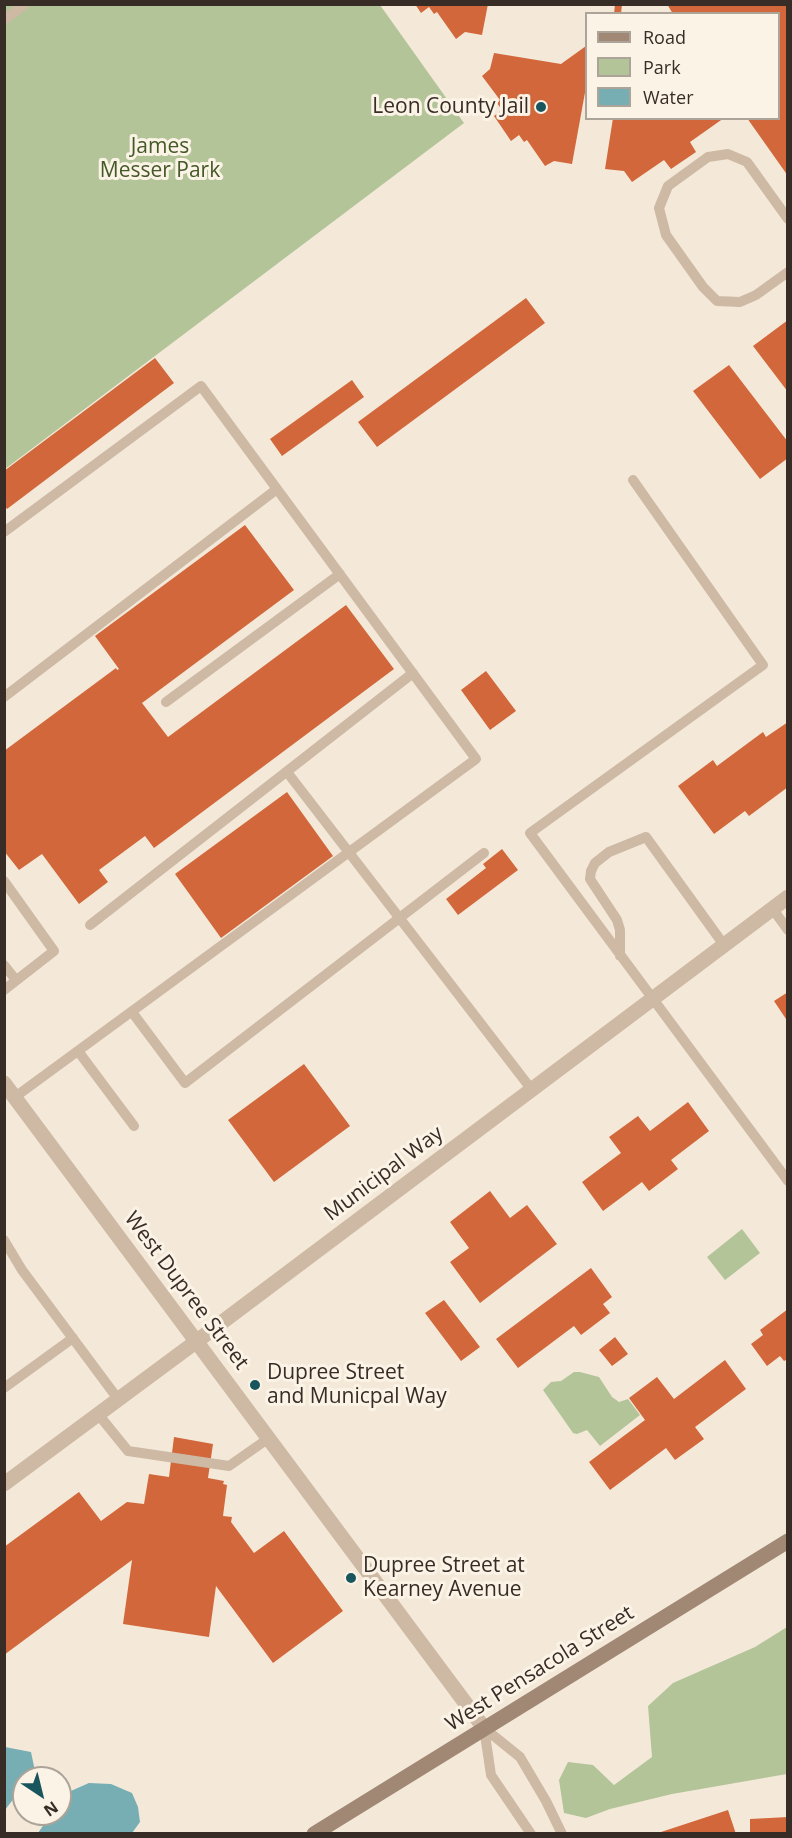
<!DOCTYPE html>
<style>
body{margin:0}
#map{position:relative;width:792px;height:1838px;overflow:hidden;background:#f4e9d9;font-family:"Open Sans",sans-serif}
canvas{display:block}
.frame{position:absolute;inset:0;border:6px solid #382d26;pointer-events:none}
.legend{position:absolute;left:585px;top:12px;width:195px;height:108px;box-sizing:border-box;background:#fbf3e6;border:2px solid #ada499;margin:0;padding:8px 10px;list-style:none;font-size:18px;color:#382d26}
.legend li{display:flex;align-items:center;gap:12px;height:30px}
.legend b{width:30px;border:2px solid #ada499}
.north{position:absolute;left:12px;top:1766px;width:60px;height:60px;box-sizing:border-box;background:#fbf3e6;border:2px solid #ada499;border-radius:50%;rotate:145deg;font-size:16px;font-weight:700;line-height:24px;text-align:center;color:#382d26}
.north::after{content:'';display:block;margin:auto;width:21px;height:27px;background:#18555d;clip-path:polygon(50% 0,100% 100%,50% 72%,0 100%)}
</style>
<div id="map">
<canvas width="792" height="1838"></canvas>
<div class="frame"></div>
<ul class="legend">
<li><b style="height:8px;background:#a18875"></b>Road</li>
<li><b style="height:16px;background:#b3c498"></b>Park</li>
<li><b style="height:16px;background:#76aeb4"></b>Water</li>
</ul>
<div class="north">N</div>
</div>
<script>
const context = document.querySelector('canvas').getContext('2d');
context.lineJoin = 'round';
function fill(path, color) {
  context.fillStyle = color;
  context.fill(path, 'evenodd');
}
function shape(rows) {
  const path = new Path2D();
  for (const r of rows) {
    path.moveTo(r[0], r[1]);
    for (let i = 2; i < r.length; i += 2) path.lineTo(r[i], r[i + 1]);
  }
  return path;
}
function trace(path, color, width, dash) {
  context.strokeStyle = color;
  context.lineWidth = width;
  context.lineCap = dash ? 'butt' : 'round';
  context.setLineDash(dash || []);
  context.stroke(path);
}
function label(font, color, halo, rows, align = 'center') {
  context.font = font + ' "Open Sans",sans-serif';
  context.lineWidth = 6;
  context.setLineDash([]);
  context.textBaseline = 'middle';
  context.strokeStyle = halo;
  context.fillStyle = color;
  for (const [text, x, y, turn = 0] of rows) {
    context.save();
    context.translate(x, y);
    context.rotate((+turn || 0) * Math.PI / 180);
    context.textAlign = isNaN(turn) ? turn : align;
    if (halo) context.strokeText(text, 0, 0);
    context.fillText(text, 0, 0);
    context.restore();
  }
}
const green = shape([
 [5,5,380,5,464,123,5,469],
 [742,1229,760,1253,725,1280,707,1257],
 [574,1372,580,1372,599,1377,612,1397,619,1402,628,1399,640,1415,600,1446,587,1430,577,1434,573,1433,543,1390,551,1382,561,1381],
 [787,1627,787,1774,672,1794,610,1809,586,1818,564,1813,559,1780,568,1762,593,1765,614,1785,652,1757,648,1706,673,1683,755,1647]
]);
const water = shape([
 [5,1747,31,1752,35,1771,30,1778,24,1778,24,1785,5,1810],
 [89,1783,111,1784,132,1793,138,1807,140,1822,132,1833,38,1833,51,1814,60,1814,60,1801,64,1794]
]);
const building = shape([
 [415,4,488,4,482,35,465,32,456,39,437,12,434,14,429,7,421,13],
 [615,4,622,4,621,14,614,14],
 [667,4,785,4,788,9,788,176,747,118,778,118,778,14,673,14],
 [586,46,586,87,572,164,554,161,545,166,527,140,524,142,519,135,511,141,494,116,502,110,497,103,500,100,482,76,490,69,494,53,561,64],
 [613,118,724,118,690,142,696,152,671,169,664,160,632,182,624,171,605,169],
 [526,298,545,323,377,447,358,422],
 [788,320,788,392,753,346],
 [155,358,174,383,7,509,4,505,4,471],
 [729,365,788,442,788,458,760,479,693,391],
 [352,380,364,397,282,456,270,439],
 [245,525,294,590,142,703,168,737,346,605,394,669,154,848,145,836,99,870,108,882,79,904,42,854,19,870,4,851,4,751,116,668,117,670,119,669,95,636],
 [486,671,516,711,490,730,461,690],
 [788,722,788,787,749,816,745,811,714,834,678,786,713,760,717,766,763,732,766,737],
 [287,792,333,856,221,938,175,874],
 [502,849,518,870,458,915,446,899,486,868,483,864],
 [788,992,788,1022,774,1001],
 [304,1064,350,1126,274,1182,228,1120],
 [688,1102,709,1131,671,1160,678,1169,649,1191,642,1182,603,1211,582,1182,621,1153,609,1137,638,1116,650,1131],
 [490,1191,510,1218,527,1205,557,1244,480,1303,450,1262,469,1248,450,1222],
 [591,1268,612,1297,603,1304,610,1313,581,1335,574,1326,518,1368,496,1339],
 [444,1300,480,1347,461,1361,425,1313],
 [788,1309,788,1359,784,1361,780,1356,767,1366,751,1344,763,1335,760,1330],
 [615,1337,628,1354,612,1366,599,1350],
 [725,1360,746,1389,695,1427,704,1439,675,1460,666,1448,610,1490,589,1462,645,1420,629,1398,657,1377,674,1399],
 [174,1437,213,1444,208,1478,224,1481,223,1484,227,1485,223,1516,232,1517,231,1522,254,1553,284,1531,343,1611,273,1663,216,1586,209,1637,123,1624,132,1560,4,1655,4,1547,79,1492,101,1521,127,1502,144,1504,149,1474,169,1477],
 [728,1810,736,1834,658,1834,658,1833],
 [788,1817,788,1834,750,1834,750,1819]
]);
const service = shape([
 [4,20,25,4],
 [788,219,747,162,728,154,708,157,668,186,659,208,666,235,703,287,717,301,740,302,756,295,788,272],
 [633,480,763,665,530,833,788,1181],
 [4,532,201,386,476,759,15,1097],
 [4,697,277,489],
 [166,702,340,574],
 [287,772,532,1090],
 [4,881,54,951,4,990],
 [772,908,788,930],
 [90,925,413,673],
 [620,956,620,930,617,920,590,879,591,871,595,863,609,852,646,837,724,945],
 [4,965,16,980],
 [132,1012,185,1083,484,853],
 [78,1051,134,1126],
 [4,1240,22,1270,118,1399],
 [4,1388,73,1338],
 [98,1414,128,1451,229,1466,269,1438],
 [484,1728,520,1757,546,1801,562,1834],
 [484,1728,491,1775,531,1834]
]);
const minor = shape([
 [4,1484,197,1341]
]);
const tertiary = shape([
 [4,1083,484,1728],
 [197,1341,788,897]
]);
const secondary = shape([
 [314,1834,788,1541]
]);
const markers = [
 [541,107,6,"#18555d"],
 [255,1385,6,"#18555d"],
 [351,1578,6,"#18555d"]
];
const poiNames = [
 ["Leon County Jail",529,107,"right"],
 ["Dupree Street",267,1373],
 ["and Municpal Way",267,1397],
 ["Dupree Street at",363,1566],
 ["Kearney Avenue",363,1590]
];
const parkNames = [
 ["James",160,147],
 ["Messer Park",160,171]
];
const streetNames = [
 ["Municipal Way",384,1174,-37],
 ["West Dupree Street",186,1291,53],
 ["West Pensacola Street",540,1669,-32]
];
fill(green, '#b3c498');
fill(water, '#76aeb4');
fill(building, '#d1673a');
trace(service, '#cdb9a4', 10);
trace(minor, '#cdb9a4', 15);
trace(tertiary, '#cdb9a4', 15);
trace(secondary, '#a18875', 15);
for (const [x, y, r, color] of markers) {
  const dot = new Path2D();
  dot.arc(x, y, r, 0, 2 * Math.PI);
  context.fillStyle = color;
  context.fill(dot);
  trace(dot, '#fbf3e6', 2);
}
label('21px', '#382d26', '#fbf3e6', poiNames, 'left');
label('21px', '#445928', '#fbf3e6', parkNames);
label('21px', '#382d26', '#fbf3e6', streetNames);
</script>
